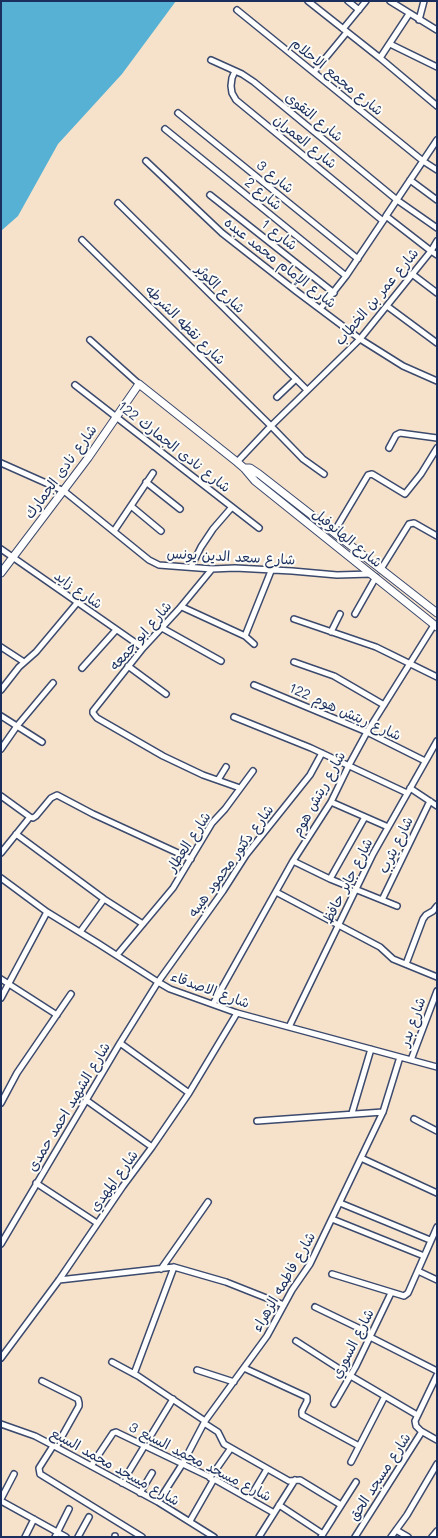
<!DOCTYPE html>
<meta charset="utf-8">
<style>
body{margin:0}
#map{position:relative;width:438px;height:1538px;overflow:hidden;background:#f6e2ca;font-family:Mali,sans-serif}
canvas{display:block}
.frame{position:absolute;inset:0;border:2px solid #1b2f5e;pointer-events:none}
</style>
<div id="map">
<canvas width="438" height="1538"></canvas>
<div class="frame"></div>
</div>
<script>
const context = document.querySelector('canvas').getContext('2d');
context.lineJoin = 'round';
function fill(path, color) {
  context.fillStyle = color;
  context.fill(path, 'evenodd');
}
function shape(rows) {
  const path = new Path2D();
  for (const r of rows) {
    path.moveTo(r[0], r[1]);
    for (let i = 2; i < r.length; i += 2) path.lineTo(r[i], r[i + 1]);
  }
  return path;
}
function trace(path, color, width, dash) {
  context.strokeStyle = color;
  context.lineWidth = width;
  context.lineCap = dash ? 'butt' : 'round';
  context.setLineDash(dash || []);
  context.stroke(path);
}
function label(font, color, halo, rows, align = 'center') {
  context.font = font + ' Mali,"Playpen Sans Arabic",sans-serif';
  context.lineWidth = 4;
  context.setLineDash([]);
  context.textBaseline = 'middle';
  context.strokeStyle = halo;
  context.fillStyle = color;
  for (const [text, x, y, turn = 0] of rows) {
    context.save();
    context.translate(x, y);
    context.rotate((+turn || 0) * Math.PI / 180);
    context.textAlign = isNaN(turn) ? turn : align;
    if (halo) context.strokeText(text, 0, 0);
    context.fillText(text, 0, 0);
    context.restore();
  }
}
const water = shape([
 [1,1,176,1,122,74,58,144,18,216,1,231]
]);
const street = shape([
 [308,1,380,58,437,106],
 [348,1,359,10],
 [390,1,437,30],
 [237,10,423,161,437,170],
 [419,20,424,1],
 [343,29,366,1],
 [390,44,437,67],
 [380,58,409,14],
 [211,60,242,74,254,82,397,200,437,228],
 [235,71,232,78,231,86,232,93,236,100,383,221],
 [314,72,347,32],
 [178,113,358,259],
 [165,129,346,276],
 [146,161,222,233,296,291,360,339,403,366,437,381],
 [410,180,437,200],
 [210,195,334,293],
 [118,203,307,390],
 [82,240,271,426,303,459,324,474],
 [437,241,431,251,437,255],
 [412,274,437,293],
 [387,306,437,343],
 [320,309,346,276,385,218],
 [90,340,139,384],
 [75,385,259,528],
 [277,397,296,379],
 [389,448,396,435,400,433,437,438],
 [237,462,271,426,360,339,431,251,386,216,437,140],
 [1,463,64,491,149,560,159,565,212,569,235,568,292,571,337,575,371,574],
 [146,482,180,509],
 [131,506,161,531],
 [114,531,153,473],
 [334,532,368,475,372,474,405,494,421,474,437,448],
 [1,549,143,648],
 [191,567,201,547,213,529,232,507],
 [212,569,179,609,143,648,93,711,93,713,97,718,163,756,203,775,240,788],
 [381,569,409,524,414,523,437,536],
 [182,607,245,636,254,644],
 [355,614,376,577],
 [294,619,376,647,437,677],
 [162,628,221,661],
 [331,632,340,614],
 [245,636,271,571],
 [1,647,24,662],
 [294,662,334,676,384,705],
 [128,666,166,694],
 [82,668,116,630],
 [254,685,367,732,425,761],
 [1,690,19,667,36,652,77,603],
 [1,716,42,742],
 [234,717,311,748,407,793],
 [1,749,17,726,53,683],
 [218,780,226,767],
 [410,788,437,806],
 [1,796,30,817,33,818,36,816,51,798,57,795,93,814,191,859],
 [331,802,388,827],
 [16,834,104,899,143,924],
 [1,853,30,817],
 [293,861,330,879,397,906],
 [1,878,47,912,99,944,158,982,170,989,237,1013,437,1067],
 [330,879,365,817],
 [276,892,380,947,393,959,437,977],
 [382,900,430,801],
 [80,932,104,899],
 [117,955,173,888,212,823,225,809,253,771],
 [406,964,423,919,426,915,433,911,437,906],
 [1,979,57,1015],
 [1,998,47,912],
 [213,1004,293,861,331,802,349,765,367,732,434,625],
 [289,1027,373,854,437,741],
 [120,1043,189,1093],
 [411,1060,437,991],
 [86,1100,152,1147],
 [1,1103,17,1073,71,994],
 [352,1113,371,1049],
 [414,1119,437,1131],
 [257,1121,383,1112],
 [361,1158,437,1193],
 [36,1183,97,1223],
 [340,1203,430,1240],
 [332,1219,424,1256],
 [1,1244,120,1043,158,982,223,891,246,855,310,775,322,753],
 [161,1269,208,1202],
 [418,1271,437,1280],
 [332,1274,404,1296,408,1293,437,1227],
 [59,1280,174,1267,226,1282,284,1305],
 [315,1307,371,1334],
 [370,1337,437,1371],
 [296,1341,349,1375,417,1415],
 [1,1358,59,1280,123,1186,152,1147,189,1093,237,1013],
 [112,1362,138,1376,205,1421],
 [244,1368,307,1397,307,1401,302,1411,302,1415,359,1446],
 [197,1370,234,1382],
 [134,1374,174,1267],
 [42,1381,78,1399,79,1403,79,1406,56,1447],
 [334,1404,356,1366,391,1293],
 [204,1423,218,1432,224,1444,289,1481,300,1480,341,1505],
 [1,1424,35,1436,56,1447,158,1502,214,1537],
 [421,1431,437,1440],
 [53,1446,39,1468,40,1474,142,1537],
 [351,1462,385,1396],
 [91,1466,113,1433,116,1432,214,1479,274,1513],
 [210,1478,231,1448],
 [122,1483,173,1399],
 [140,1493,152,1473],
 [1,1499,14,1474],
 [249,1499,267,1469],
 [1,1501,66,1537],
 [158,1502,183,1463,205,1421,267,1336,292,1290,310,1264,383,1112,400,1057],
 [279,1505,323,1534],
 [190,1521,214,1479],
 [396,1530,408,1537],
 [25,1537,34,1519],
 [55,1537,69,1509],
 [78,1537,89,1517],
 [115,1537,115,1536],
 [259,1537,295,1480],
 [321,1537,356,1482],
 [355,1537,421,1433,421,1431,416,1426,415,1421,437,1375],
 [391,1537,407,1515,437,1464],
 [432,1537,437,1531]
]);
const secondary = shape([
 [244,468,250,468,259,474,437,613],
 [1,573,88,458,139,384,237,462,244,468,255,481,437,627]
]);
const streetNames = [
 ["شارع مجمع الاحلام",337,77,39],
 ["شارع التقوى",314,117,39],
 ["شارع العمران",305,142,39],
 ["شارع 3",275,177,39],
 ["شارع 2",263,194,39],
 ["شارع 1",279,235,38],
 ["شارع الإمام محمد عبده",280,263,38],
 ["شارع الكوثر",220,289,45],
 ["شارع عمر بن الخطاب",377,297,-50],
 ["شارع نقطه الشرطه",185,325,45],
 ["شارع نادى الجمارك 122",174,447,38],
 ["شارع نادى الجمارك",61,472,-54],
 ["شارع الهانوفيل",347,538,39],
 ["شارع سعد الدين يونس",231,557,3],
 ["شارع زايد",78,590,35],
 ["شارع ابو جمعه",141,636,-49],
 ["شارع ريتش هوم 122",345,712,24],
 ["شارع ريتش هوم",319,794,-61],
 ["شارع العطار",189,842,-57],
 ["شارع يثرب",396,845,-64],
 ["شارع دكتور محمود هيبه",231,861,-54],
 ["شارع جابر حافظ",348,881,-63],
 ["شارع الاصدقاء",210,990,20],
 ["شارع بدر",413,1022,-70],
 ["شارع الشهيد احمد حمدى",69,1107,-59],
 ["شارع المهدي",114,1181,-54],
 ["شارع فاطمه الزهراء",284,1282,-60],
 ["شارع السوري",353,1344,-63],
 ["شارع مسجد محمد السبع 3",200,1462,27],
 ["شارع مسجد محمد السبع",115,1467,29],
 ["شارع مسجد الحق",380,1477,-57]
];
fill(water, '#57b1d4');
trace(street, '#3c4a6e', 8);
trace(secondary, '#3c4a6e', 9);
trace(street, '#fff', 5);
trace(secondary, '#fff', 7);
label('14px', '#1b2f5e', '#fdfcf7', streetNames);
</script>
